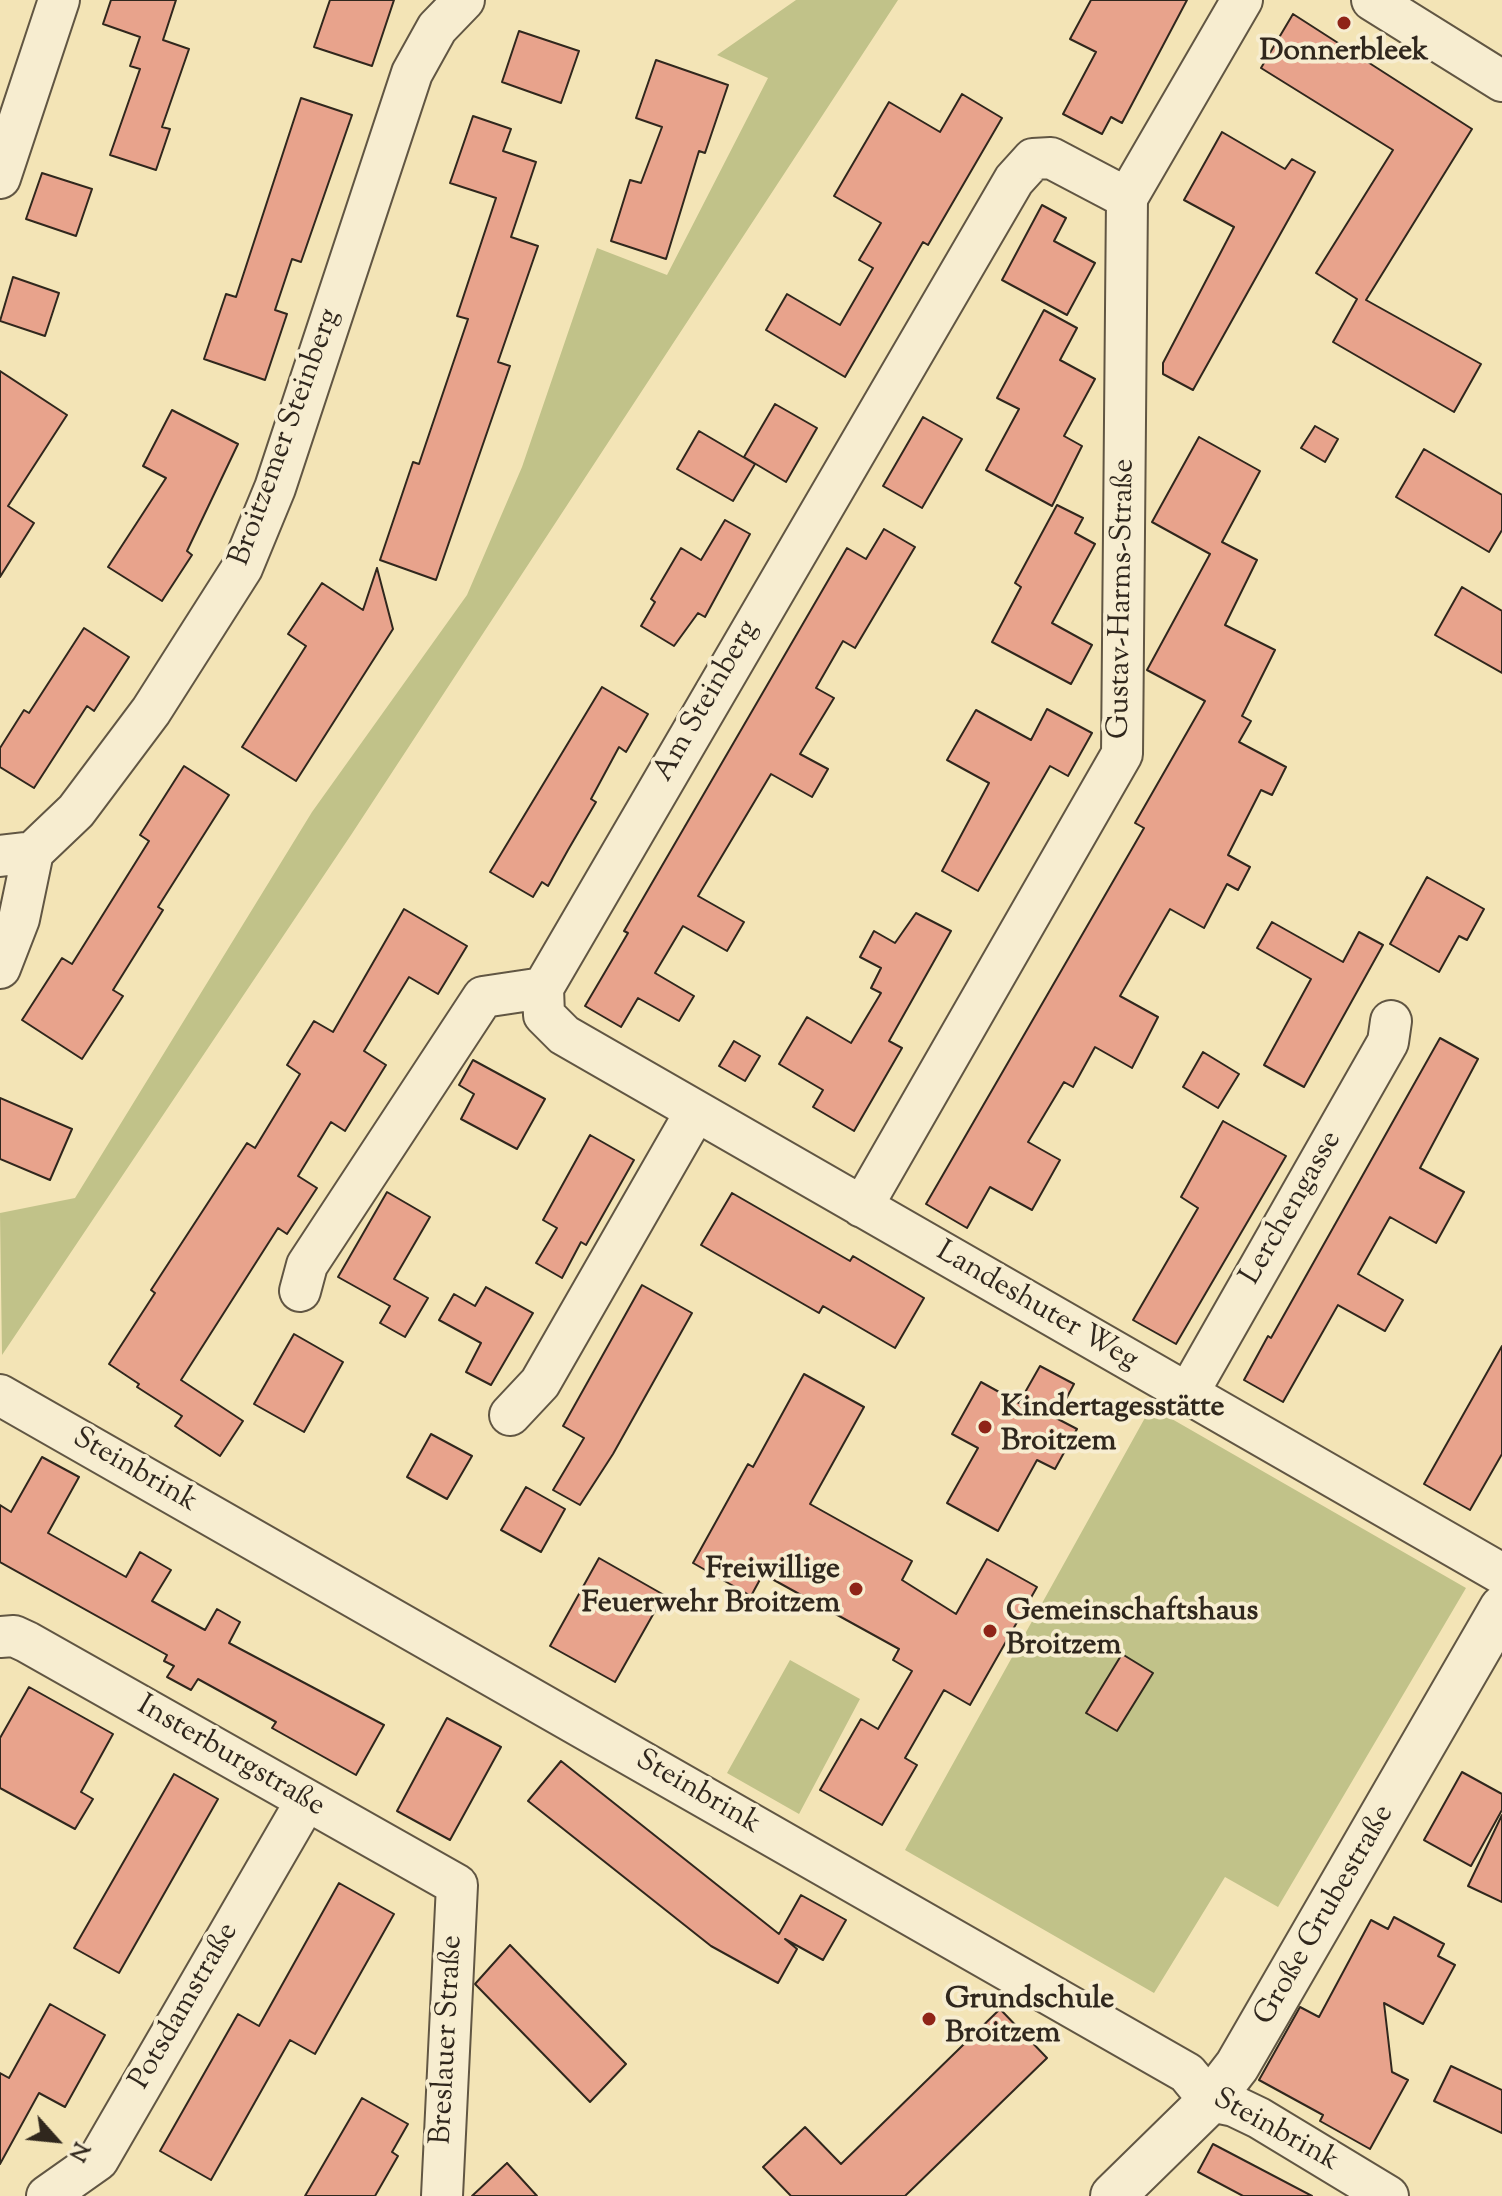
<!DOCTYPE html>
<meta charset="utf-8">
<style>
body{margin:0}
#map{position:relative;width:1502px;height:2196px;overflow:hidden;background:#f3e4b6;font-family:"Sorts Mill Goudy",serif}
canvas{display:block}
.north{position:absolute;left:16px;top:2100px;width:80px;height:80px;-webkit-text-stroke:6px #f7edd0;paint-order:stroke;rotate:117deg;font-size:22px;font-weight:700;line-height:32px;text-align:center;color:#30271d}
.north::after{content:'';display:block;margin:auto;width:28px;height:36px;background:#30271d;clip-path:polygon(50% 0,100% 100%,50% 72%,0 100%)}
</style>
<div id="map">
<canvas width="1502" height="2196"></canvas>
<div class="north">N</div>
</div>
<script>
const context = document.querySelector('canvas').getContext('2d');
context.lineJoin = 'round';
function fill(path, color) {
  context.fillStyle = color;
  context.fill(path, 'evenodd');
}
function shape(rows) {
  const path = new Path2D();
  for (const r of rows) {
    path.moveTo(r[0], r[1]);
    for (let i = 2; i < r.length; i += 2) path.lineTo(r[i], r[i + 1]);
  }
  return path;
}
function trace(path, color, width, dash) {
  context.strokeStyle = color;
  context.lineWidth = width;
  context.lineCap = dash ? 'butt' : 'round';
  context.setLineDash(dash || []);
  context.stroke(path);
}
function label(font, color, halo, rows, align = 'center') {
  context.font = font + ' "Sorts Mill Goudy",serif';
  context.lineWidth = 8;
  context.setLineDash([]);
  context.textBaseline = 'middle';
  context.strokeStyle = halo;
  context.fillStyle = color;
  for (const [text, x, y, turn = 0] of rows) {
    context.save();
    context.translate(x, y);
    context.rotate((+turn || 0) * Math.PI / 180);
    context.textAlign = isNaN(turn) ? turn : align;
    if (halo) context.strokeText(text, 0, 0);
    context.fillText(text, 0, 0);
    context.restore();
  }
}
const green = shape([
 [796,0,898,0,351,835,2,1355,0,1213,75,1198,312,812,467,595,522,467,597,248,667,275,768,78,717,55],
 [1151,1407,1466,1588,1278,1907,1225,1877,1154,1993,905,1850],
 [790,1660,860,1699,799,1814,727,1773]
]);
const building = shape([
 [111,0,176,0,163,40,189,49,162,127,170,129,156,170,110,155,140,69,130,66,140,37,103,24,111,0],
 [330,0,394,0,372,66,314,47,330,0],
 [1091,0,1187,0,1122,123,1111,117,1102,134,1063,114,1096,52,1070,39,1091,0],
 [1293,14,1472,129,1366,300,1481,364,1454,412,1333,342,1357,299,1316,273,1393,150,1261,68,1293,14],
 [519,31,579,51,561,103,502,82,519,31],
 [656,60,728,85,705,153,699,151,666,259,611,241,630,180,641,183,662,127,636,118,656,60],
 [962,94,1002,118,928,245,923,242,845,377,766,330,787,294,840,325,873,268,859,260,881,223,834,196,889,102,940,132,962,94],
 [301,98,352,115,301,262,292,259,275,310,287,314,265,380,204,359,226,294,236,297,301,98],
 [473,116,511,129,503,151,536,162,511,237,538,246,498,362,510,366,436,580,380,560,413,462,419,464,468,319,457,316,496,198,450,183,473,116],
 [1222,132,1285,169,1292,159,1315,172,1193,390,1163,374,1163,363,1234,227,1184,200,1222,132],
 [42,173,92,189,76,236,26,219,42,173],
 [1042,205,1066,218,1054,241,1095,263,1067,315,1002,280,1042,205],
 [13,277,59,293,45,336,0,321,13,277],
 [1044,310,1077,328,1060,360,1095,379,1064,436,1082,446,1052,506,986,470,1019,409,997,398,1044,310],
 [0,371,67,415,8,506,34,523,0,577,0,371],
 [775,404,817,428,786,482,744,457,775,404],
 [172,410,238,444,187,551,192,555,162,601,108,567,166,478,143,466,172,410],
 [923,417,962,439,922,508,883,486,923,417],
 [1315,426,1338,439,1325,462,1301,448,1315,426],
 [699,431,755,464,733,501,677,469,699,431],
 [1199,437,1260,471,1222,542,1257,560,1225,625,1275,650,1242,716,1251,721,1239,742,1286,767,1272,795,1261,790,1228,855,1250,867,1238,890,1227,884,1204,928,1170,909,1120,996,1158,1017,1132,1068,1095,1047,1073,1087,1064,1082,1028,1142,1060,1160,1032,1210,990,1187,967,1228,926,1204,1144,828,1135,823,1205,701,1147,670,1210,554,1152,522,1199,437],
 [1424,449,1502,495,1502,530,1489,552,1396,497,1424,449],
 [1057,505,1083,518,1075,533,1095,544,1052,623,1092,645,1071,684,992,642,1021,587,1015,583,1057,505],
 [725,520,750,534,705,617,698,613,674,646,641,626,655,602,651,599,681,548,701,560,725,520],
 [884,529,915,547,855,648,843,641,816,688,834,698,800,754,828,769,812,797,771,774,698,896,744,922,727,951,683,926,655,973,694,996,679,1021,638,998,621,1027,585,1006,628,933,624,931,847,548,866,559,884,529],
 [377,568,393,629,296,781,242,747,306,646,288,634,322,583,363,610,377,568],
 [1462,587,1502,611,1502,673,1435,635,1462,587],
 [84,628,129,657,94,711,87,706,34,788,0,767,0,748,24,710,29,713,84,628],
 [602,687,648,714,626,752,619,747,591,799,596,802,568,850,548,886,542,882,533,897,490,872,602,687],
 [1047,709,1092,733,1068,776,1050,766,978,891,942,871,989,783,947,760,976,710,1031,740,1047,709],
 [184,766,229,795,158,907,163,910,113,990,123,996,82,1059,22,1020,62,958,72,964,149,841,140,835,184,766],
 [1427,877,1484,909,1467,940,1459,936,1439,972,1390,944,1427,877],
 [404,909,467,946,438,994,409,977,364,1051,386,1065,345,1131,331,1122,298,1176,317,1188,287,1234,278,1228,181,1380,243,1421,220,1456,175,1426,182,1416,137,1387,139,1384,109,1364,155,1293,151,1290,247,1143,255,1148,300,1074,287,1065,314,1021,333,1032,404,909],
 [916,913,951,931,889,1041,902,1048,854,1131,813,1107,823,1090,779,1064,807,1017,851,1043,881,993,871,988,881,968,860,957,874,931,895,943,916,913],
 [1272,922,1343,962,1359,932,1383,945,1304,1087,1264,1065,1311,979,1257,948,1272,922],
 [1440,1038,1478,1059,1420,1168,1464,1192,1436,1243,1390,1217,1358,1274,1403,1300,1385,1331,1338,1305,1283,1402,1244,1380,1268,1336,1271,1338,1440,1038],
 [734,1041,760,1056,745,1081,719,1066,734,1041],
 [1203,1052,1239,1074,1218,1108,1183,1087,1203,1052],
 [473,1060,545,1099,517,1149,461,1119,474,1094,459,1085,473,1060],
 [0,1098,72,1129,50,1180,0,1159,0,1098],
 [1223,1121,1286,1156,1176,1344,1133,1320,1198,1208,1181,1197,1223,1121],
 [590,1135,634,1160,586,1245,581,1242,562,1278,536,1263,557,1228,543,1220,590,1135],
 [387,1192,430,1217,394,1279,428,1298,405,1337,380,1323,390,1306,338,1277,387,1192],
 [732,1193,850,1261,853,1256,924,1298,895,1348,823,1306,819,1313,701,1245,732,1193],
 [642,1285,692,1313,613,1454,580,1505,553,1490,584,1438,563,1426,642,1285],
 [486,1287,533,1313,491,1385,466,1372,481,1343,439,1320,454,1294,475,1306,486,1287],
 [294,1334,343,1362,304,1432,254,1404,294,1334],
 [1502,1346,1502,1454,1470,1510,1424,1484,1502,1346],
 [1040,1366,1074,1384,1056,1418,1077,1429,1055,1469,1037,1460,998,1531,947,1503,978,1448,952,1434,981,1382,1019,1403,1040,1366],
 [804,1374,864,1407,810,1504,912,1561,902,1580,956,1614,987,1559,1037,1587,970,1705,944,1690,905,1758,917,1765,882,1825,820,1790,861,1719,878,1729,912,1671,893,1660,899,1649,763,1574,751,1596,693,1563,748,1464,753,1467,804,1374],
 [431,1434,472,1456,447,1499,407,1477,431,1434],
 [42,1457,79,1477,48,1533,126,1577,140,1552,171,1570,152,1601,205,1630,217,1609,240,1622,229,1643,384,1725,356,1775,272,1728,276,1722,198,1679,191,1690,167,1677,174,1666,164,1661,167,1655,0,1562,0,1505,11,1512,42,1457],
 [526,1487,565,1509,541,1552,501,1530,526,1487],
 [599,1558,664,1595,615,1682,550,1646,599,1558],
 [1122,1654,1153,1673,1117,1731,1086,1713,1122,1654],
 [29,1687,113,1734,81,1792,93,1799,75,1829,0,1788,0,1738,29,1687],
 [447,1718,501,1747,450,1840,397,1811,447,1718],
 [561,1761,779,1934,801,1895,846,1920,823,1960,785,1939,797,1949,778,1983,711,1946,528,1801,561,1761],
 [1462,1772,1502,1794,1502,1810,1471,1866,1424,1840,1462,1772],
 [174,1774,218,1799,119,1973,74,1948,174,1774],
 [1502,1815,1502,1902,1468,1886,1502,1815],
 [339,1883,394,1914,315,2054,290,2040,211,2180,160,2151,238,2014,259,2026,339,1883],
 [1394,1917,1444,1944,1438,1956,1455,1965,1423,2024,1384,2003,1392,2072,1408,2080,1370,2149,1320,2121,1323,2115,1259,2080,1300,2007,1319,2017,1371,1920,1388,1929,1394,1917],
 [510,1945,626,2064,590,2102,475,1984,510,1945],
 [50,2004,105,2035,65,2107,39,2093,0,2164,0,2073,9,2078,50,2004],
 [1000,2009,1047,2058,905,2196,791,2196,763,2167,805,2127,841,2164,1000,2009],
 [1451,2066,1502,2090,1502,2133,1434,2101,1451,2066],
 [362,2098,408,2124,392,2152,398,2156,375,2196,305,2196,362,2098],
 [1213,2144,1312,2196,1243,2196,1198,2172,1213,2144],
 [507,2163,537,2196,472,2196,507,2163]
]);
const minor = shape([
 [1372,0,1502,81],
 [0,178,59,0],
 [0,856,33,852,76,811,151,711,242,568,275,488,412,73,437,28,464,0],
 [0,968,19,919,33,852],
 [543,988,544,1015,564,1035,1502,1574],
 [543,988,1014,180,1033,159,1051,158,1127,198],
 [862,1207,1122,754,1127,198,1242,0],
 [300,1291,307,1265,483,997,543,988],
 [0,1395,1187,2073,1210,2101,1234,2106,1259,2118,1388,2196],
 [1187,1395,1388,1042,1391,1021],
 [510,1415,540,1383,696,1111],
 [0,1637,14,1636,27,1642,457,1885,442,2196],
 [47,2196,98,2160,306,1801]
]);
const tertiary = shape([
 [1113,2196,1210,2101,1237,2066,1502,1608]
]);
const markers = [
 [1344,23,8,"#8f2418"],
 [985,1427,8,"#8f2418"],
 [856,1589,8,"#8f2418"],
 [990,1631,8,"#8f2418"],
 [929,2019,8,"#8f2418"]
];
const poiNames = [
 ["Donnerbleek",1344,54,"center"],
 ["Kindertagesstätte",1001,1410],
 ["Broitzem",1001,1444],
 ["Freiwillige",840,1572,"right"],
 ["Feuerwehr Broitzem",840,1606,"right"],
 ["Gemeinschaftshaus",1006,1614],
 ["Broitzem",1006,1648],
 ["Grundschule",945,2002],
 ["Broitzem",945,2036]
];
const streetNames = [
 ["Broitzemer Steinberg",287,438,-70],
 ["Gustav-Harms-Straße",1124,599,-89],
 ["Am Steinberg",708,702,-60],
 ["Lerchengasse",1293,1209,-60],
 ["Landeshuter Weg",1036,1308,30],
 ["Steinbrink",134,1472,30],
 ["Insterburgstraße",230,1758,30],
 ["Steinbrink",697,1794,30],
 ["Große Grubestraße",1326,1916,-60],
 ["Potsdamstraße",186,2007,-60],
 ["Breslauer Straße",449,2040,-87],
 ["Steinbrink",1275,2132,29]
];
fill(green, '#c1c289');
fill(building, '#e8a38c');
trace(building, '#30271d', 2);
trace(minor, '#615643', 44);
trace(tertiary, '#615643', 48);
trace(minor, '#f7edd0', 40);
trace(tertiary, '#f7edd0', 44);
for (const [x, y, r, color] of markers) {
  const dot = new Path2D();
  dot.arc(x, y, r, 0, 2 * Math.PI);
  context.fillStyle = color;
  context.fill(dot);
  trace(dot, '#f7edd0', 3);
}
label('bold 30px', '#30271d', '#f7edd0', poiNames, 'left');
label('30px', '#30271d', '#f7edd0', streetNames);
</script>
